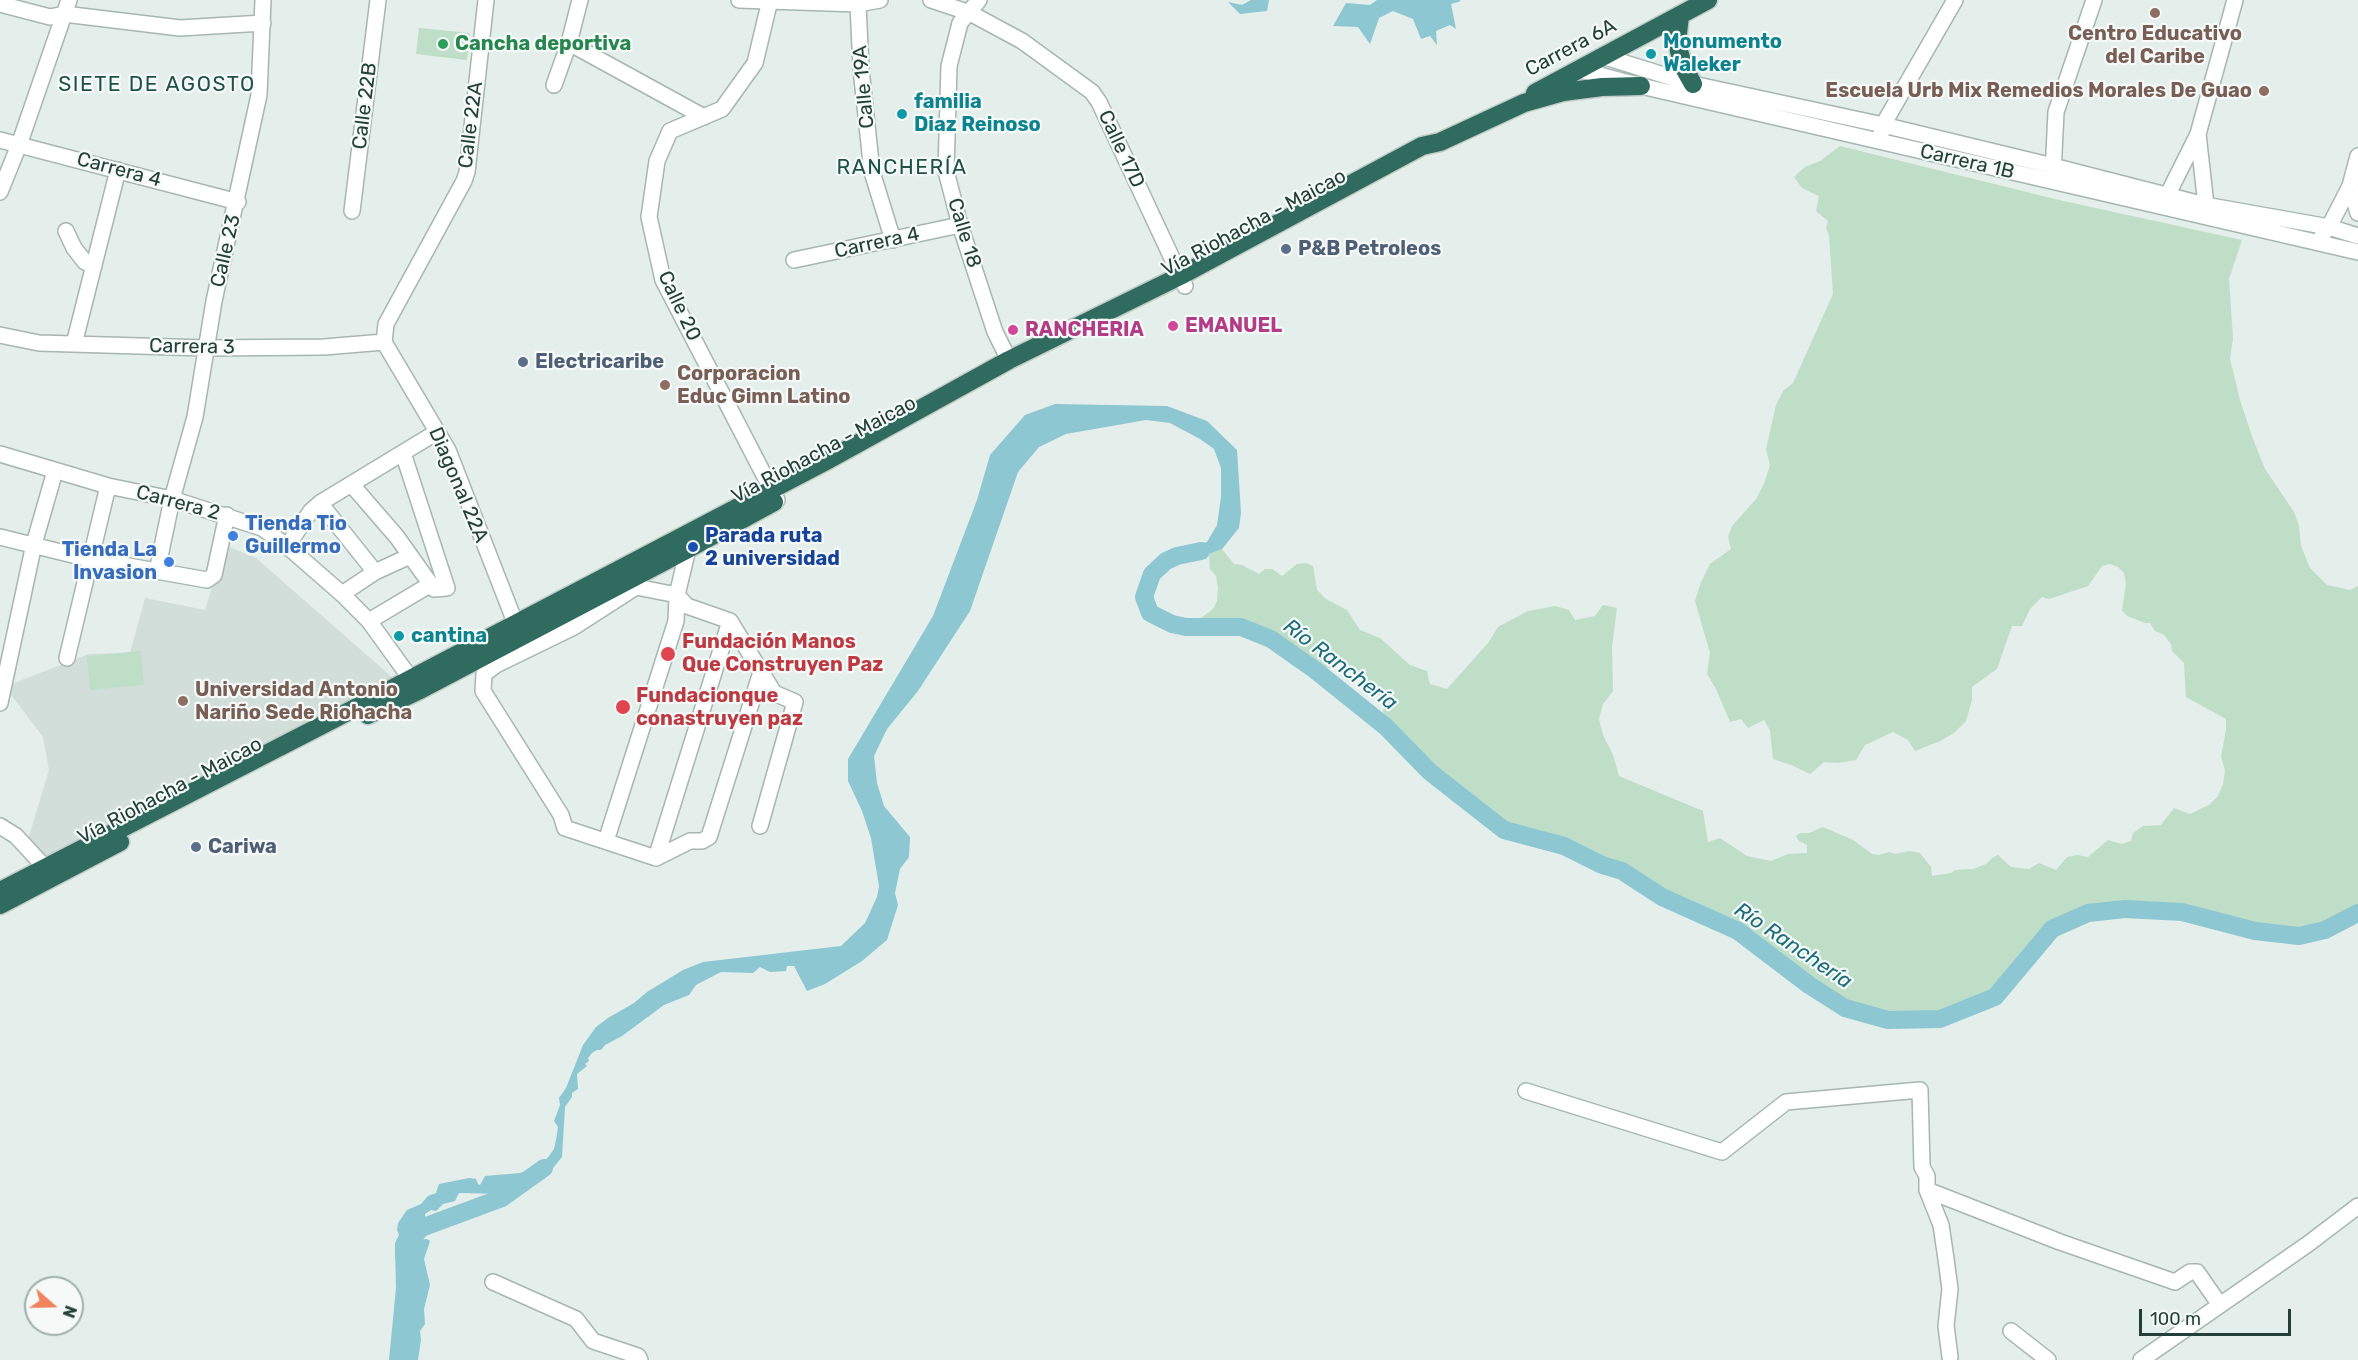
<!DOCTYPE html>
<meta charset="utf-8">
<style>
body{margin:0}
#map{position:relative;width:2358px;height:1360px;overflow:hidden;background:#e4eeea;font-family:Rubik,sans-serif}
canvas{display:block}
.north{position:absolute;left:24px;top:1276px;width:60px;height:60px;box-sizing:border-box;background:#f5faf8;border:2px solid #a1b0ab;border-radius:50%;rotate:110deg;font-size:16px;font-weight:700;line-height:24px;text-align:center;color:#234038}
.north::after{content:'';display:block;margin:auto;width:21px;height:27px;background:#f1835f;clip-path:polygon(50% 0,100% 100%,50% 72%,0 100%)}
.scale{position:absolute;left:2139px;top:1309px;width:152px;height:27px;box-sizing:border-box;border:3px solid #234038;border-top:0;padding-left:8px;font-size:18px;line-height:21px;white-space:nowrap;color:#234038;-webkit-text-stroke:4px #f5faf8;paint-order:stroke}
</style>
<div id="map">
<canvas width="2358" height="1360"></canvas>
<div class="north">N</div>
<div class="scale">100 m</div>
</div>
<script>
const context = document.querySelector('canvas').getContext('2d');
context.lineJoin = 'round';
function fill(path, color) {
  context.fillStyle = color;
  context.fill(path, 'evenodd');
}
function shape(rows) {
  const path = new Path2D();
  for (const r of rows) {
    path.moveTo(r[0], r[1]);
    for (let i = 2; i < r.length; i += 2) path.lineTo(r[i], r[i + 1]);
  }
  return path;
}
function trace(path, color, width, dash) {
  context.strokeStyle = color;
  context.lineWidth = width;
  context.lineCap = dash ? 'butt' : 'round';
  context.setLineDash(dash || []);
  context.stroke(path);
}
function label(font, color, halo, rows, align = 'center') {
  context.font = font + ' Rubik,sans-serif';
  context.lineWidth = 4.5;
  context.setLineDash([]);
  context.textBaseline = 'middle';
  context.strokeStyle = halo;
  context.fillStyle = color;
  for (const [text, x, y, turn = 0] of rows) {
    context.save();
    context.translate(x, y);
    context.rotate((+turn || 0) * Math.PI / 180);
    context.textAlign = isNaN(turn) ? turn : align;
    if (halo) context.strokeText(text, 0, 0);
    context.fillText(text, 0, 0);
    context.restore();
  }
}
const built = shape([
 [225,545,256,558,393,678,44,864,27,843,49,770,43,737,8,691,9,685,89,654,130,653,145,598,205,610]
]);
const green = shape([
 [419,28,470,33,467,60,416,54],
 [1840,146,2059,200,2242,240,2229,279,2233,339,2230,359,2240,400,2253,439,2265,469,2294,512,2299,526,2301,546,2310,568,2327,585,2350,590,2358,586,2358,913,2325,930,2299,936,2255,931,2182,912,2125,909,2088,913,2052,929,1995,997,1940,1019,1888,1020,1845,1008,1809,985,1738,931,1662,897,1622,871,1604,865,1568,848,1504,830,1430,772,1386,727,1383,715,1384,699,1359,678,1354,670,1332,656,1326,655,1333,669,1317,666,1301,656,1298,650,1272,630,1260,626,1252,626,1250,630,1239,627,1196,627,1196,622,1213,609,1217,601,1218,588,1216,576,1210,569,1209,554,1222,549,1234,564,1242,565,1259,574,1265,569,1272,569,1282,576,1297,564,1306,563,1313,566,1317,590,1326,599,1347,610,1360,630,1380,638,1410,665,1427,671,1430,684,1447,689,1488,643,1498,627,1528,611,1555,606,1569,610,1575,620,1595,616,1603,605,1617,608,1612,647,1613,691,1603,704,1599,719,1603,735,1613,755,1619,776,1703,811,1708,842,1720,838,1747,856,1771,861,1788,854,1807,853,1807,845,1799,841,1796,836,1800,833,1809,833,1823,827,1853,840,1872,854,1879,855,1889,852,1895,854,1909,851,1920,853,1931,867,1932,876,1951,873,1955,870,1973,869,1986,864,1992,858,1998,855,2011,867,2029,869,2039,863,2056,870,2067,857,2077,855,2088,857,2108,840,2122,844,2131,841,2133,833,2143,826,2161,825,2174,808,2190,814,2209,805,2218,796,2223,784,2225,770,2221,757,2226,730,2226,719,2186,697,2184,663,2172,651,2171,644,2164,635,2155,631,2150,623,2145,623,2127,616,2122,610,2126,584,2124,573,2118,567,2110,564,2102,566,2088,586,2049,599,2042,597,2030,609,2022,626,2012,626,1997,669,1972,687,1972,700,1966,721,1954,733,1940,741,1915,751,1908,740,1893,732,1865,745,1856,760,1838,763,1824,762,1810,774,1791,765,1773,759,1770,730,1764,720,1748,728,1741,719,1730,722,1716,689,1707,674,1710,653,1695,601,1701,582,1710,564,1731,549,1728,537,1732,526,1756,499,1764,484,1770,465,1766,449,1776,405,1783,391,1793,383,1833,294,1829,235,1826,228,1828,221,1816,211,1819,196,1802,188,1794,177,1805,167,1820,161],
 [141,651,144,685,90,690,87,656]
]);
const water = shape([
 [1251,0,1269,0,1267,11,1240,14,1228,2,1242,5],
 [1377,0,1459,0,1461,1,1451,4,1456,29,1450,25,1436,31,1437,45,1430,36,1421,39,1413,19,1393,11,1379,18,1370,44,1358,27,1333,26,1346,3,1370,5],
 [1055,404,1167,406,1207,421,1237,450,1241,513,1239,528,1222,549,1198,558,1177,556,1192,547,1207,542,1217,525,1221,497,1221,468,1214,449,1200,439,1170,423,1146,420,1066,434,1039,447,1018,472,970,611,918,691,887,729,874,756,877,783,884,806,910,837,909,857,900,869,895,893,898,905,887,940,862,961,825,984,807,991,794,966,787,966,786,971,770,972,760,967,753,973,721,972,696,985,689,995,664,1005,622,1036,605,1045,601,1050,597,1050,592,1053,588,1058,589,1061,585,1064,587,1066,577,1074,578,1089,572,1093,572,1097,565,1107,562,1157,544,1179,529,1183,522,1182,511,1189,506,1186,505,1189,509,1193,504,1194,459,1193,455,1201,443,1204,436,1211,431,1210,425,1214,425,1219,415,1227,414,1235,417,1240,427,1239,430,1241,424,1259,430,1285,424,1309,425,1324,420,1331,421,1340,418,1360,389,1360,396,1288,395,1243,399,1235,397,1230,398,1223,407,1210,421,1204,428,1196,436,1193,439,1184,469,1178,476,1179,478,1184,480,1185,485,1176,520,1173,536,1167,546,1160,554,1149,556,1140,558,1127,554,1121,560,1105,559,1098,566,1088,583,1045,596,1027,608,1018,634,1003,647,992,683,970,703,962,841,946,865,923,877,897,879,886,871,838,862,811,848,781,848,759,933,616,977,500,990,455,1025,415]
]);
const river = shape([
 [1201,551,1177,556,1166,561,1152,574,1144,597,1150,613,1172,624,1186,627,1241,627,1271,639,1315,670,1386,727,1430,772,1504,830,1564,846,1602,865,1622,871,1662,897,1738,931,1809,985,1845,1008,1888,1020,1940,1019,1995,997,2052,929,2088,913,2125,909,2182,912,2255,931,2299,936,2325,930,2358,913],
 [404,1257,404,1249,421,1228,502,1198,544,1168]
]);
const minor = shape([
 [486,0,467,172,464,181,386,324,384,342,448,450,520,635],
 [739,0,858,4,880,0],
 [770,0,755,63,722,109,670,131,657,161,649,217,663,280,777,500],
 [931,0,970,13,1022,41,1092,92,1099,102,1185,286],
 [979,0,960,23,949,66,946,171,960,225,995,332,1009,360],
 [0,4,50,17,64,14,180,28,263,23],
 [858,4,861,69,872,172,893,240],
 [569,43,704,117],
 [1602,56,1693,84,1883,125,2053,166,2205,205,2329,227,2358,236],
 [1577,69,1641,86,2358,252],
 [554,85,569,43,580,0],
 [1881,134,1883,125,1955,0],
 [2198,134,2207,214],
 [0,140,238,202],
 [2053,174,2056,112,2094,0],
 [2350,186,2358,213],
 [0,192,19,145,69,0],
 [2165,203,2167,196,2198,134,2235,0],
 [352,211,378,0],
 [66,231,74,248,85,262,94,266],
 [2322,235,2329,227,2350,186,2358,156],
 [794,260,960,225],
 [0,335,39,343,206,348,324,347,384,342],
 [74,344,118,170],
 [0,454,108,486,172,499,262,528,287,546,342,594,369,621,416,686],
 [352,485,397,537,434,589,447,588,403,453],
 [320,503,375,572],
 [0,537,89,559,207,580,214,575,227,515],
 [684,542,688,549,677,595,687,606,730,621,774,693,795,702,760,826],
 [287,546,311,511,320,503,437,432],
 [157,571,172,499,195,417,214,301,259,95,263,0],
 [342,594,375,572,410,556],
 [369,621,431,584],
 [67,658,108,486],
 [0,703,34,544,55,471],
 [0,826,16,836,52,875],
 [606,841,676,621,677,595,636,587,574,627,496,665,484,674,483,691,561,815,565,828,656,858,690,841,702,841,709,837,761,672],
 [656,858,730,621],
 [1526,1091,1722,1152,1786,1102,1920,1090,1922,1167,1927,1176,1927,1190,2060,1242,2175,1282,2190,1272,2197,1272,2220,1305],
 [1927,1190,1941,1225,1946,1259,1950,1289,1946,1326,1950,1357],
 [493,1282,576,1319,593,1341,638,1356,640,1360],
 [2011,1331,2048,1360],
 [2141,1360,2308,1244,2358,1206]
]);
const highway = shape([
 [1680,16,1678,33,1679,51,1684,68,1693,84],
 [1535,93,1708,0],
 [368,715,418,691,688,549,774,502],
 [0,891,336,718,828,460,1009,360,1180,276,1422,146,1440,142,1524,103,1563,92,1602,87,1641,86],
 [0,905,120,842]
]);
const markers = [
 [2155,13,6,"#8d6e63"],
 [443,44,6,"#2e9e5b"],
 [1651,54,6,"#0f9aa8"],
 [2264,91,6,"#8d6e63"],
 [902,114,6,"#0f9aa8"],
 [1286,249,6,"#5c6f8a"],
 [1173,326,6,"#d1479c"],
 [1013,330,6,"#d1479c"],
 [523,362,6,"#5c6f8a"],
 [665,385,6,"#8d6e63"],
 [233,536,6,"#3f7fe0"],
 [693,547,6,"#1a4fb4"],
 [169,562,6,"#3f7fe0"],
 [399,636,6,"#0f9aa8"],
 [668,654,8,"#e0444e"],
 [183,701,6,"#8d6e63"],
 [623,707,8,"#e0444e"],
 [196,847,6,"#5c6f8a"]
];
const educationNames = [
 ["Centro Educativo",2155,34,"center"],
 ["del Caribe",2155,57,"center"],
 ["Escuela Urb Mix Remedios Morales De Guao",2252,91,"right"],
 ["Corporacion",677,374],
 ["Educ Gimn Latino",677,397],
 ["Universidad Antonio",195,690],
 ["Nariño Sede Riohacha",195,713]
];
const cultureNames = [
 ["Monumento",1663,42],
 ["Waleker",1663,65],
 ["familia",914,102],
 ["Diaz Reinoso",914,125],
 ["cantina",411,636]
];
const leisureNames = [
 ["Cancha deportiva",455,44]
];
const streetNames = [
 ["Carrera 6A",1571,48,-28],
 ["Calle 19A",864,87,-95],
 ["Calle 22B",365,106,-83],
 ["Calle 22A",471,125,-83],
 ["Calle 17D",1121,149,65],
 ["Carrera 1B",1967,162,13],
 ["Carrera 4",119,170,15],
 ["Vía Riohacha - Maicao",1254,223,-28],
 ["Calle 18",964,233,73],
 ["Carrera 4",877,243,-12],
 ["Calle 23",226,251,-77],
 ["Calle 20",679,306,65],
 ["Carrera 3",192,347,1],
 ["Vía Riohacha - Maicao",824,450,-28],
 ["Diagonal 22A",458,485,67],
 ["Carrera 2",178,503,15],
 ["Vía Riohacha - Maicao",170,791,-28]
];
const serviceNames = [
 ["P&B Petroleos",1298,249],
 ["Electricaribe",535,362],
 ["Cariwa",208,847]
];
const hotelNames = [
 ["EMANUEL",1185,326],
 ["RANCHERIA",1025,330]
];
const shopNames = [
 ["Tienda Tio",245,524],
 ["Guillermo",245,547],
 ["Tienda La",157,550,"right"],
 ["Invasion",157,573,"right"]
];
const transitNames = [
 ["Parada ruta",705,536],
 ["2 universidad",705,559]
];
const healthNames = [
 ["Fundación Manos",682,642],
 ["Que Construyen Paz",682,665],
 ["Fundacionque",636,696],
 ["conastruyen paz",636,719]
];
const neighbourhoodNames = [
 ["SIETE DE AGOSTO",157,85],
 ["RANCHERÍA",902,168]
];
const waterNames = [
 ["Río Ranchería",1340,665,37],
 ["Río Ranchería",1793,946,34]
];
fill(built, '#d2ded9');
fill(green, '#bedec7');
fill(water, '#8dc7d2');
trace(river, '#8dc7d2', 18);
trace(minor, '#a6b6b1', 18);
trace(highway, '#c1cac7', 21);
trace(minor, '#fff', 15);
trace(highway, '#2f6c5f', 18);
for (const [x, y, r, color] of markers) {
  const dot = new Path2D();
  dot.arc(x, y, r, 0, 2 * Math.PI);
  context.fillStyle = color;
  context.fill(dot);
  trace(dot, '#f5faf8', 2);
}
label('bold 20px', '#785e54', '#f5faf8', educationNames, 'left');
label('bold 20px', '#0d838f', '#f5faf8', cultureNames, 'left');
label('bold 20px', '#27864d', '#f5faf8', leisureNames, 'left');
label('20px', '#234038', '#f5faf8', streetNames);
label('bold 20px', '#4e5e75', '#f5faf8', serviceNames, 'left');
label('bold 20px', '#b23c85', '#f5faf8', hotelNames, 'left');
label('bold 20px', '#366cbe', '#f5faf8', shopNames, 'left');
label('bold 20px', '#164399', '#f5faf8', transitNames, 'left');
label('bold 20px', '#be3a42', '#f5faf8', healthNames, 'left');
context.letterSpacing = '1.5px';
label('21px', '#1f5246', '#f5faf8', neighbourhoodNames);
context.letterSpacing = '0px';
label('italic 21px', '#1d6c7c', '#f5faf8', waterNames);
</script>
